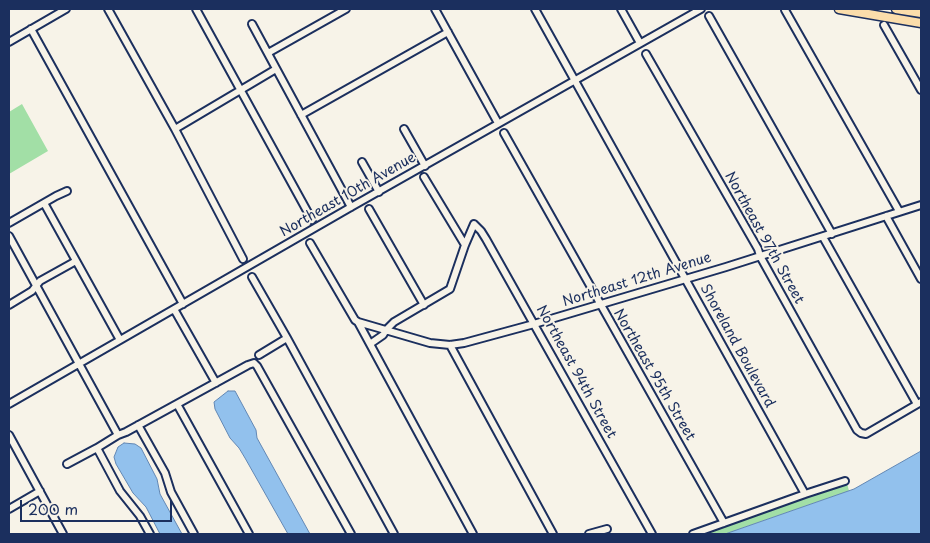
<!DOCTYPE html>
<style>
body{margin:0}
#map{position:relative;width:930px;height:543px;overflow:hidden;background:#f7f3e8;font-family:"Playpen Sans",sans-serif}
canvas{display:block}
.frame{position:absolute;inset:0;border:10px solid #1b2f5e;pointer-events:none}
.scale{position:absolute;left:20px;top:500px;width:152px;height:22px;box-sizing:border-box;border:2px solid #1b2f5e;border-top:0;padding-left:6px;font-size:15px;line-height:18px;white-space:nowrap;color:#1b2f5e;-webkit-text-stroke:4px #f7f3e8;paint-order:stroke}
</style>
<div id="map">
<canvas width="930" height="543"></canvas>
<div class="frame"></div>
<div class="scale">200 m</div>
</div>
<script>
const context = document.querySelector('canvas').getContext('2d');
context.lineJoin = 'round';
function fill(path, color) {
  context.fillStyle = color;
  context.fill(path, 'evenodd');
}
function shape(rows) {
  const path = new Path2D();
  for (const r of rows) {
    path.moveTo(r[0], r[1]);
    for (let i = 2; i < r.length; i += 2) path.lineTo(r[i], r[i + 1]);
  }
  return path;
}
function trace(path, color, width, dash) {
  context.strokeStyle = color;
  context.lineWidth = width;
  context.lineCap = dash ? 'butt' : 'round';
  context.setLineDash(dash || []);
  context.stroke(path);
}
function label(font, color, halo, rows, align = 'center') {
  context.font = font + ' "Playpen Sans",sans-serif';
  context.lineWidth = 4;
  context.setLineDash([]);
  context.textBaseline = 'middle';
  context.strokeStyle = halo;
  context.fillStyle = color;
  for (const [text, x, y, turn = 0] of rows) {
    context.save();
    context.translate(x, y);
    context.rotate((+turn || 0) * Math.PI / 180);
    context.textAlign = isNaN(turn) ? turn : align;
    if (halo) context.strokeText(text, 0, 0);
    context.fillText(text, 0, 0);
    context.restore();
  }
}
const green = shape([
 [22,104,48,151,9,174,9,112],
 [847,483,849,491,814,503,725,534,702,534]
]);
const water = shape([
 [228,391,235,391,256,430,257,438,310,534,288,534,245,458,239,448,230,438,215,409,214,402,228,391],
 [124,443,135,444,141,448,157,479,160,494,182,534,160,534,146,507,133,493,116,464,114,457,118,447,124,443],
 [921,451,921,534,725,534,854,489,921,451]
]);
const minor = shape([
 [108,9,175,129,243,259],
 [196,9,312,220],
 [435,9,498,123],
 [535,9,805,494],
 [621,9,640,43],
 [785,10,899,211],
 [709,16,832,234],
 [252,24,351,207],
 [884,25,921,90],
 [31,29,183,304],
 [9,42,66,9],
 [268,53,346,9],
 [646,54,758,249,760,256,857,430,861,433,866,434,921,402],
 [301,115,448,32],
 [175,129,276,69],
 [404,129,425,166],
 [504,133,724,523],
 [362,162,379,192],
 [424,177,465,245],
 [44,203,120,340],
 [369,209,424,305],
 [886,216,921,279],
 [9,223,56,196,67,191],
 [9,236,118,435],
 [823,237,917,404],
 [310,243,355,320,358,322,473,534],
 [252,277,287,338,394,534],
 [9,305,32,291,40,281,76,261],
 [174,309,216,383],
 [358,322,430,343,450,345,464,343,534,324,726,267,921,205],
 [370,344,383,335,386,330,394,322,450,289,465,245,474,224,481,231,486,239,652,534],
 [450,345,553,534],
 [259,355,287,338],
 [9,404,351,207,701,9],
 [177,404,249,534],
 [138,425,165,473,171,492,194,534],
 [9,435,63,534],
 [97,448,120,491,140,516,150,534],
 [67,464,97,448,118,435,126,432,248,365,254,363,257,366,351,534],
 [9,509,40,491],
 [589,534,607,529],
 [693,534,805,494,845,481]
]);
const major = shape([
 [839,9,921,23],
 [896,9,921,13]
]);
const streetNames = [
 ["Northeast 10th Avenue",348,195,-30],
 ["Northeast 97th Street",764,238,61],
 ["Northeast 12th Avenue",637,280,-17],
 ["Shoreland Boulevard",737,346,61],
 ["Northeast 94th Street",576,372,61],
 ["Northeast 95th Street",654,375,60]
];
fill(green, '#a2dfa6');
fill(water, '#92c1ed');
trace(water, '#6287b4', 1);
trace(minor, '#1b2f5e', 10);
trace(major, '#1b2f5e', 11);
trace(minor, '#f7f3e8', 6);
trace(major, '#fbddab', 8);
label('14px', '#1b2f5e', '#f7f3e8', streetNames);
</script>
